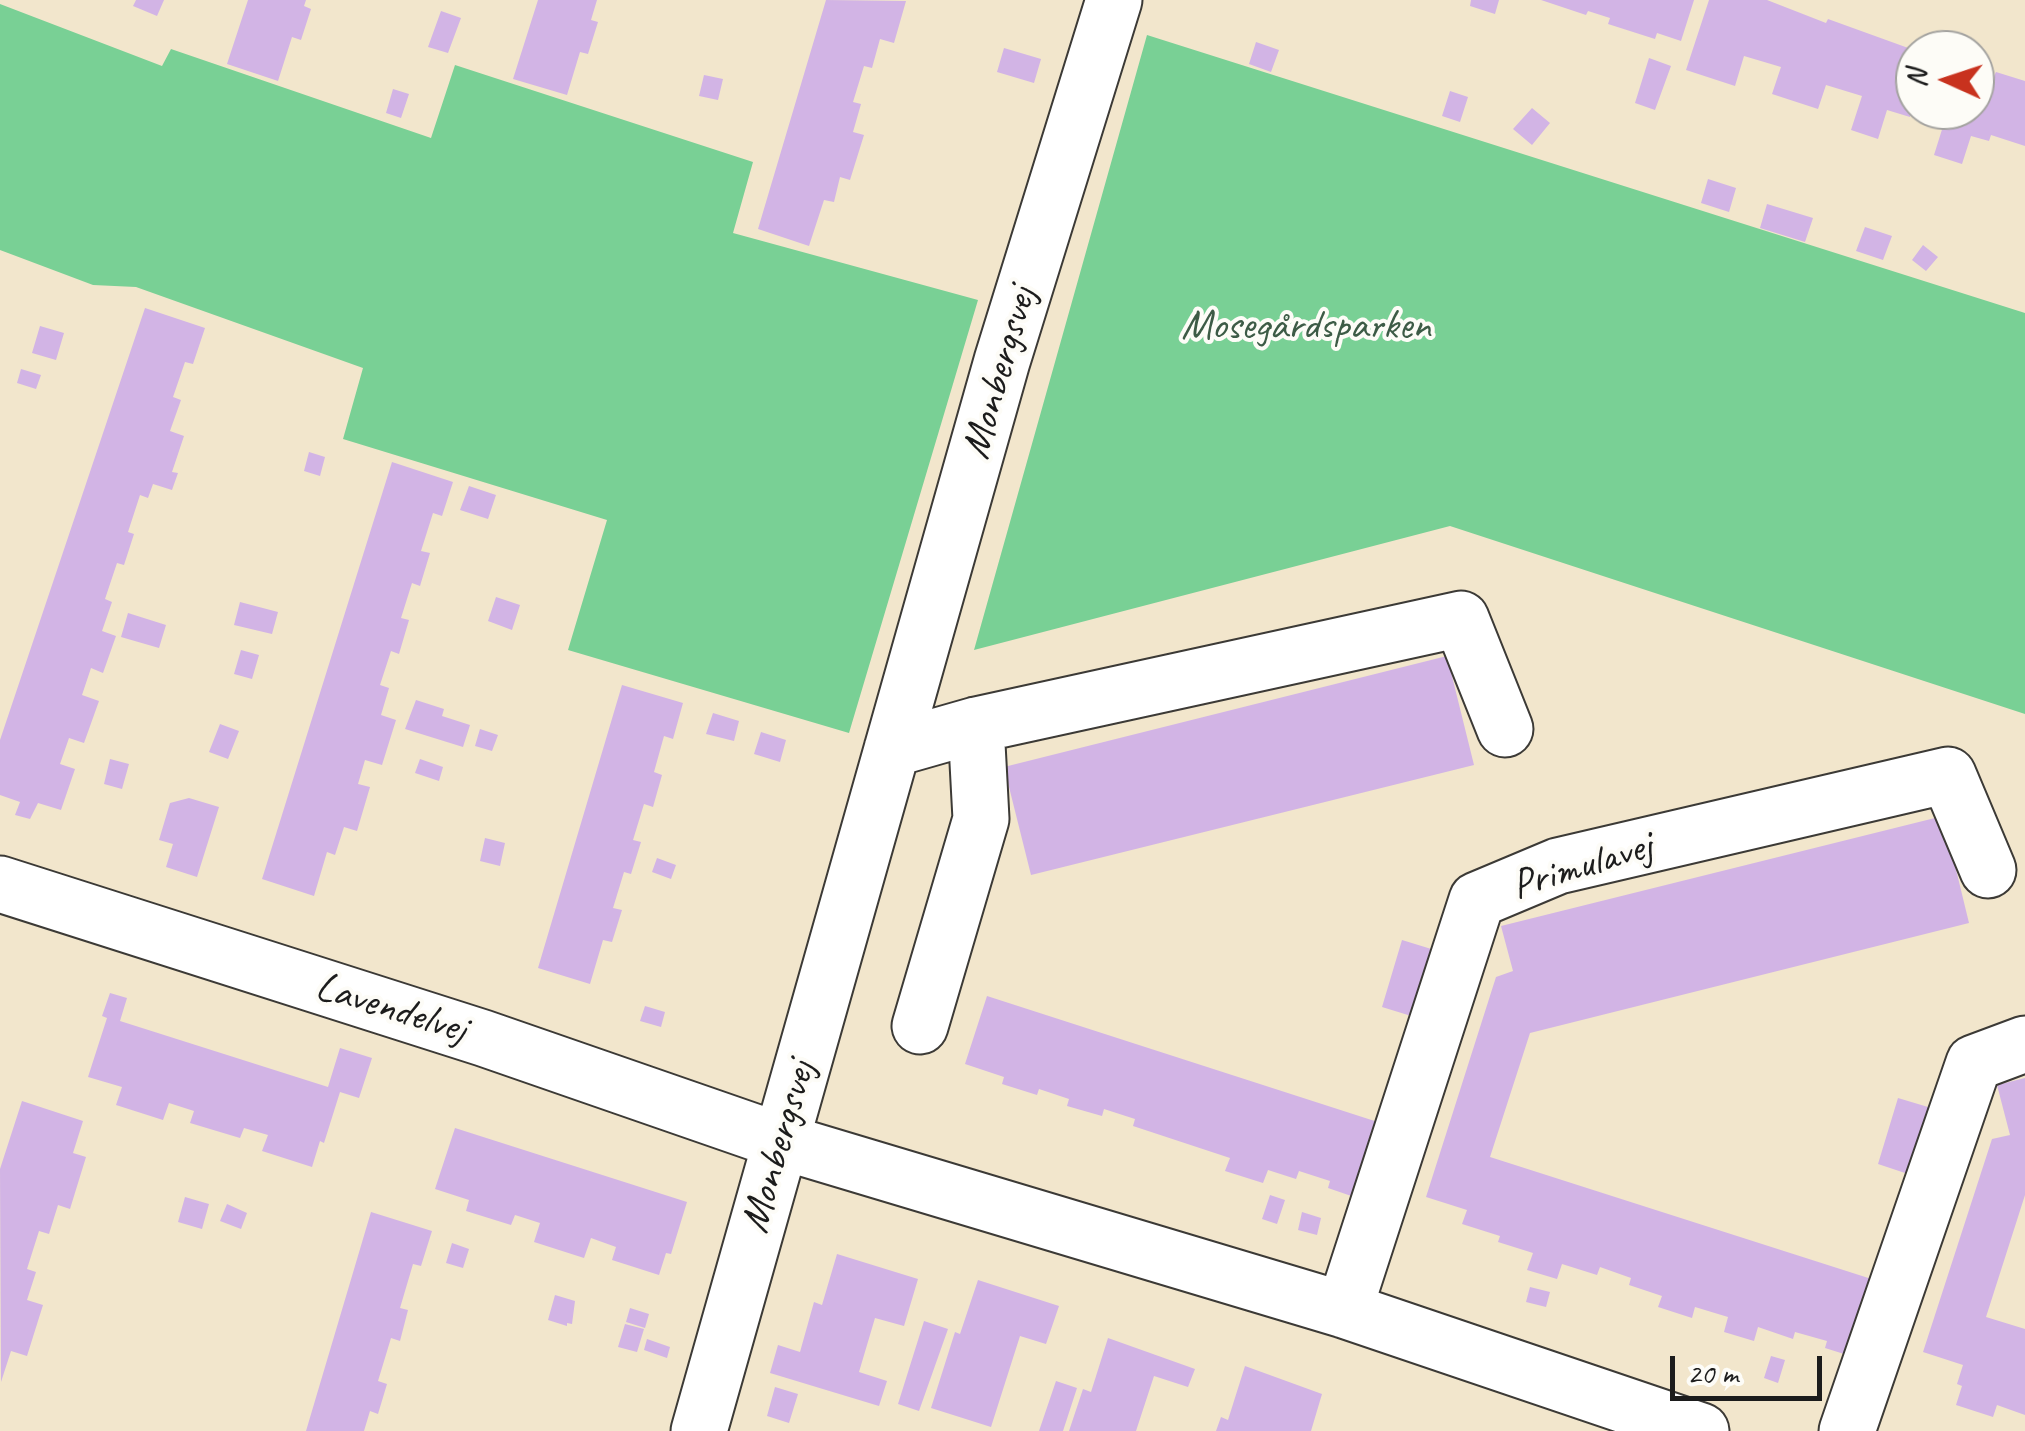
<!DOCTYPE html>
<meta charset="utf-8">
<style>
body{margin:0}
#map{position:relative;width:2025px;height:1431px;overflow:hidden;background:#f2e6cc;font-family:Caveat,sans-serif}
canvas{display:block}
.north{position:absolute;left:1895px;top:30px;width:100px;height:100px;box-sizing:border-box;background:#fdfcf7;border:2px solid #a3a29f;border-radius:50%;rotate:273deg;font-size:28px;font-weight:700;line-height:40px;text-align:center;color:#1c1c1c}
.north::after{content:'';display:block;margin:auto;width:35px;height:45px;background:#c8321e;clip-path:polygon(50% 0,100% 100%,50% 72%,0 100%)}
.scale{position:absolute;left:1670px;top:1356px;width:152px;height:45px;box-sizing:border-box;border:5px solid #1c1c1c;border-top:0;padding-left:12px;font-size:30px;line-height:35px;white-space:nowrap;color:#1c1c1c;-webkit-text-stroke:8px #fdfcf7;paint-order:stroke}
</style>
<div id="map">
<canvas width="2025" height="1431"></canvas>
<div class="north">N</div>
<div class="scale">20 m</div>
</div>
<script>
const context = document.querySelector('canvas').getContext('2d');
context.lineJoin = 'round';
function fill(path, color) {
  context.fillStyle = color;
  context.fill(path, 'evenodd');
}
function shape(rows) {
  const path = new Path2D();
  for (const r of rows) {
    path.moveTo(r[0], r[1]);
    for (let i = 2; i < r.length; i += 2) path.lineTo(r[i], r[i + 1]);
  }
  return path;
}
function trace(path, color, width, dash) {
  context.strokeStyle = color;
  context.lineWidth = width;
  context.lineCap = dash ? 'butt' : 'round';
  context.setLineDash(dash || []);
  context.stroke(path);
}
function label(font, color, halo, rows, align = 'center') {
  context.font = font + ' Caveat,sans-serif';
  context.lineWidth = 8;
  context.setLineDash([]);
  context.textBaseline = 'middle';
  context.strokeStyle = halo;
  context.fillStyle = color;
  for (const [text, x, y, turn = 0] of rows) {
    context.save();
    context.translate(x, y);
    context.rotate((+turn || 0) * Math.PI / 180);
    context.textAlign = isNaN(turn) ? turn : align;
    if (halo) context.strokeText(text, 0, 0);
    context.fillText(text, 0, 0);
    context.restore();
  }
}
const green = shape([
 [0,4,162,66,171,49,431,138,455,65,753,162,733,233,978,300,849,733,568,650,607,520,343,439,363,368,136,287,93,285,0,250],
 [1147,35,2025,313,2025,714,1450,526,974,650]
]);
const building = shape([
 [136,0,164,0,157,16,133,6],
 [248,0,306,0,304,6,311,9,301,40,292,37,278,81,227,64],
 [538,0,597,0,591,20,598,22,588,54,580,52,567,95,513,79],
 [826,0,906,1,894,43,880,39,872,68,864,66,853,102,861,104,853,132,864,135,850,180,840,177,834,202,824,200,809,246,758,229],
 [1471,0,1499,0,1495,14,1470,6],
 [1541,0,1694,0,1681,41,1657,33,1655,39,1608,24,1610,18,1588,11,1586,15],
 [1709,0,1767,0,1826,23,1828,19,1911,49,1913,45,1925,49,1915,50,1915,111,1912,110,1910,117,1887,110,1878,139,1851,130,1862,96,1826,85,1818,109,1772,94,1781,67,1744,56,1735,86,1686,70],
 [441,11,461,18,448,53,428,47],
 [1256,42,1279,50,1271,72,1249,64],
 [1004,48,1041,59,1034,83,997,72],
 [1649,58,1671,66,1655,110,1635,103],
 [1975,70,1994,76,1996,72,2025,81,2025,146,1991,135,1989,141,1971,136,1962,164,1934,155,1945,120,1915,111,1975,110],
 [704,75,723,79,718,100,699,96],
 [393,89,409,94,401,118,386,113],
 [1450,91,1468,97,1460,122,1442,116],
 [1532,108,1550,123,1532,145,1513,129],
 [1708,179,1736,188,1729,212,1701,203],
 [1767,204,1813,218,1805,242,1760,228],
 [1865,227,1892,236,1883,260,1856,251],
 [1923,245,1938,257,1926,271,1912,260],
 [145,308,205,328,193,364,185,362,173,397,181,400,170,431,184,436,172,472,178,473,172,490,153,484,148,498,140,495,128,532,134,534,124,565,117,563,105,599,112,602,102,631,116,636,103,673,91,668,82,695,99,701,84,743,69,738,60,764,75,769,61,810,38,803,30,819,15,815,20,802,0,795,0,740],
 [40,326,64,333,56,360,32,353],
 [21,369,41,375,36,389,17,383],
 [309,452,325,457,320,476,304,471],
 [392,462,453,482,442,516,433,513,421,551,430,553,420,586,412,583,401,618,409,620,399,654,391,651,380,685,389,688,381,715,396,720,382,765,365,760,358,784,370,787,357,831,344,827,335,855,327,852,314,896,262,879],
 [469,486,496,495,488,519,460,510],
 [496,597,520,605,512,630,488,621],
 [240,602,278,612,272,634,234,625],
 [128,613,166,625,159,648,121,637],
 [241,650,259,655,252,679,234,674],
 [1447,656,1474,765,1031,875,1004,767],
 [622,685,683,703,673,739,664,736,654,772,662,775,653,807,644,804,633,840,641,842,631,874,624,872,613,908,622,910,612,942,603,940,590,984,538,968],
 [416,700,444,709,442,716,470,725,463,747,405,729],
 [713,713,739,721,734,741,706,734],
 [220,724,239,731,228,759,209,752],
 [480,729,498,735,492,751,475,746],
 [761,732,786,740,780,762,754,754],
 [110,759,129,764,122,789,104,784],
 [420,759,443,767,439,781,415,773],
 [189,798,219,807,197,877,166,867,173,844,159,840,170,803],
 [1943,816,1969,923,1530,1033,1490,1157,1884,1283,1860,1359,1825,1348,1827,1341,1795,1332,1793,1339,1758,1327,1754,1341,1724,1332,1728,1317,1695,1307,1692,1318,1658,1307,1662,1296,1629,1285,1631,1278,1600,1267,1597,1275,1562,1264,1557,1279,1527,1270,1533,1253,1498,1242,1500,1236,1462,1224,1467,1210,1426,1197,1496,977,1513,971,1501,926],
 [485,838,505,843,500,866,480,861],
 [657,858,676,865,671,879,652,872],
 [1402,940,1441,952,1421,1019,1382,1007],
 [110,993,127,998,120,1021,328,1087,340,1048,372,1058,359,1098,340,1092,324,1143,320,1141,312,1167,262,1151,268,1135,244,1128,240,1138,190,1123,194,1111,169,1103,163,1120,116,1105,122,1087,88,1077,107,1018,102,1016],
 [987,996,1387,1125,1363,1200,1328,1188,1330,1181,1299,1171,1296,1179,1268,1170,1263,1183,1225,1171,1230,1158,1133,1126,1135,1119,1104,1109,1102,1116,1067,1106,1069,1099,1039,1089,1037,1095,1002,1084,1004,1077,965,1064],
 [645,1006,665,1012,661,1027,640,1021],
 [2025,1078,2025,1195,1986,1317,2025,1329,2025,1415,1997,1405,1993,1417,1956,1405,1962,1386,1957,1384,1963,1365,1923,1352,1992,1139,2010,1135,1997,1085],
 [1898,1098,1938,1110,1917,1177,1878,1164],
 [22,1101,83,1121,73,1153,86,1157,70,1209,58,1205,49,1234,39,1231,27,1269,36,1272,27,1300,43,1305,27,1356,11,1351,1,1382,0,1169],
 [455,1128,687,1202,671,1254,666,1253,659,1275,612,1260,616,1247,591,1238,584,1258,534,1242,540,1223,515,1215,511,1225,466,1211,469,1200,435,1189],
 [1270,1195,1285,1200,1277,1224,1262,1219],
 [185,1197,209,1204,202,1229,178,1222],
 [227,1204,247,1213,241,1229,220,1221],
 [371,1212,432,1231,421,1266,413,1264,400,1308,408,1310,400,1341,391,1338,378,1381,387,1384,378,1414,370,1411,364,1431,306,1431],
 [1302,1212,1321,1218,1317,1235,1298,1230],
 [452,1243,469,1249,463,1268,446,1263],
 [837,1254,918,1279,904,1326,875,1318,859,1372,887,1381,879,1406,770,1373,778,1345,800,1352,814,1302,822,1305],
 [978,1280,1059,1306,1046,1344,1020,1336,991,1427,931,1408,955,1332,960,1334],
 [1530,1287,1550,1292,1546,1307,1526,1302],
 [555,1295,575,1301,572,1324,567,1323,567,1326,548,1320],
 [630,1308,649,1314,645,1328,626,1322],
 [924,1321,948,1329,919,1411,898,1404],
 [625,1324,644,1329,637,1352,618,1347],
 [1108,1338,1195,1369,1188,1387,1154,1376,1136,1431,1069,1431,1083,1389,1091,1392],
 [647,1339,670,1347,667,1358,644,1350],
 [1771,1356,1785,1360,1778,1383,1764,1378],
 [1245,1366,1322,1394,1311,1431,1216,1431,1221,1417,1228,1420],
 [1056,1381,1077,1388,1063,1431,1039,1431],
 [775,1387,798,1394,789,1423,767,1416]
]);
const minor = shape([
 [892,749,976,725,1461,619,1505,729],
 [0,884,483,1038,780,1141,1344,1310,1701,1431],
 [920,1026,981,819,976,725],
 [1344,1310,1477,900,1558,866,1948,775,1988,870],
 [699,1431,1002,361,1114,0],
 [1847,1431,1974,1063,2025,1044]
]);
const parkNames = [
 ["Mosegårdsparken",1306,327]
];
const streetNames = [
 ["Monbergsvej",1000,373,-74],
 ["Primulavej",1582,867,-17],
 ["Lavendelvej",391,1009,17],
 ["Monbergsvej",779,1147,-74]
];
fill(green, '#79d095');
fill(building, '#d2b4e5');
trace(minor, '#3c3a36', 59);
trace(minor, '#fff', 55);
label('42px', '#3d5b46', '#fdfcf7', parkNames);
label('42px', '#1c1c1c', '#fdfcf7', streetNames);
</script>
